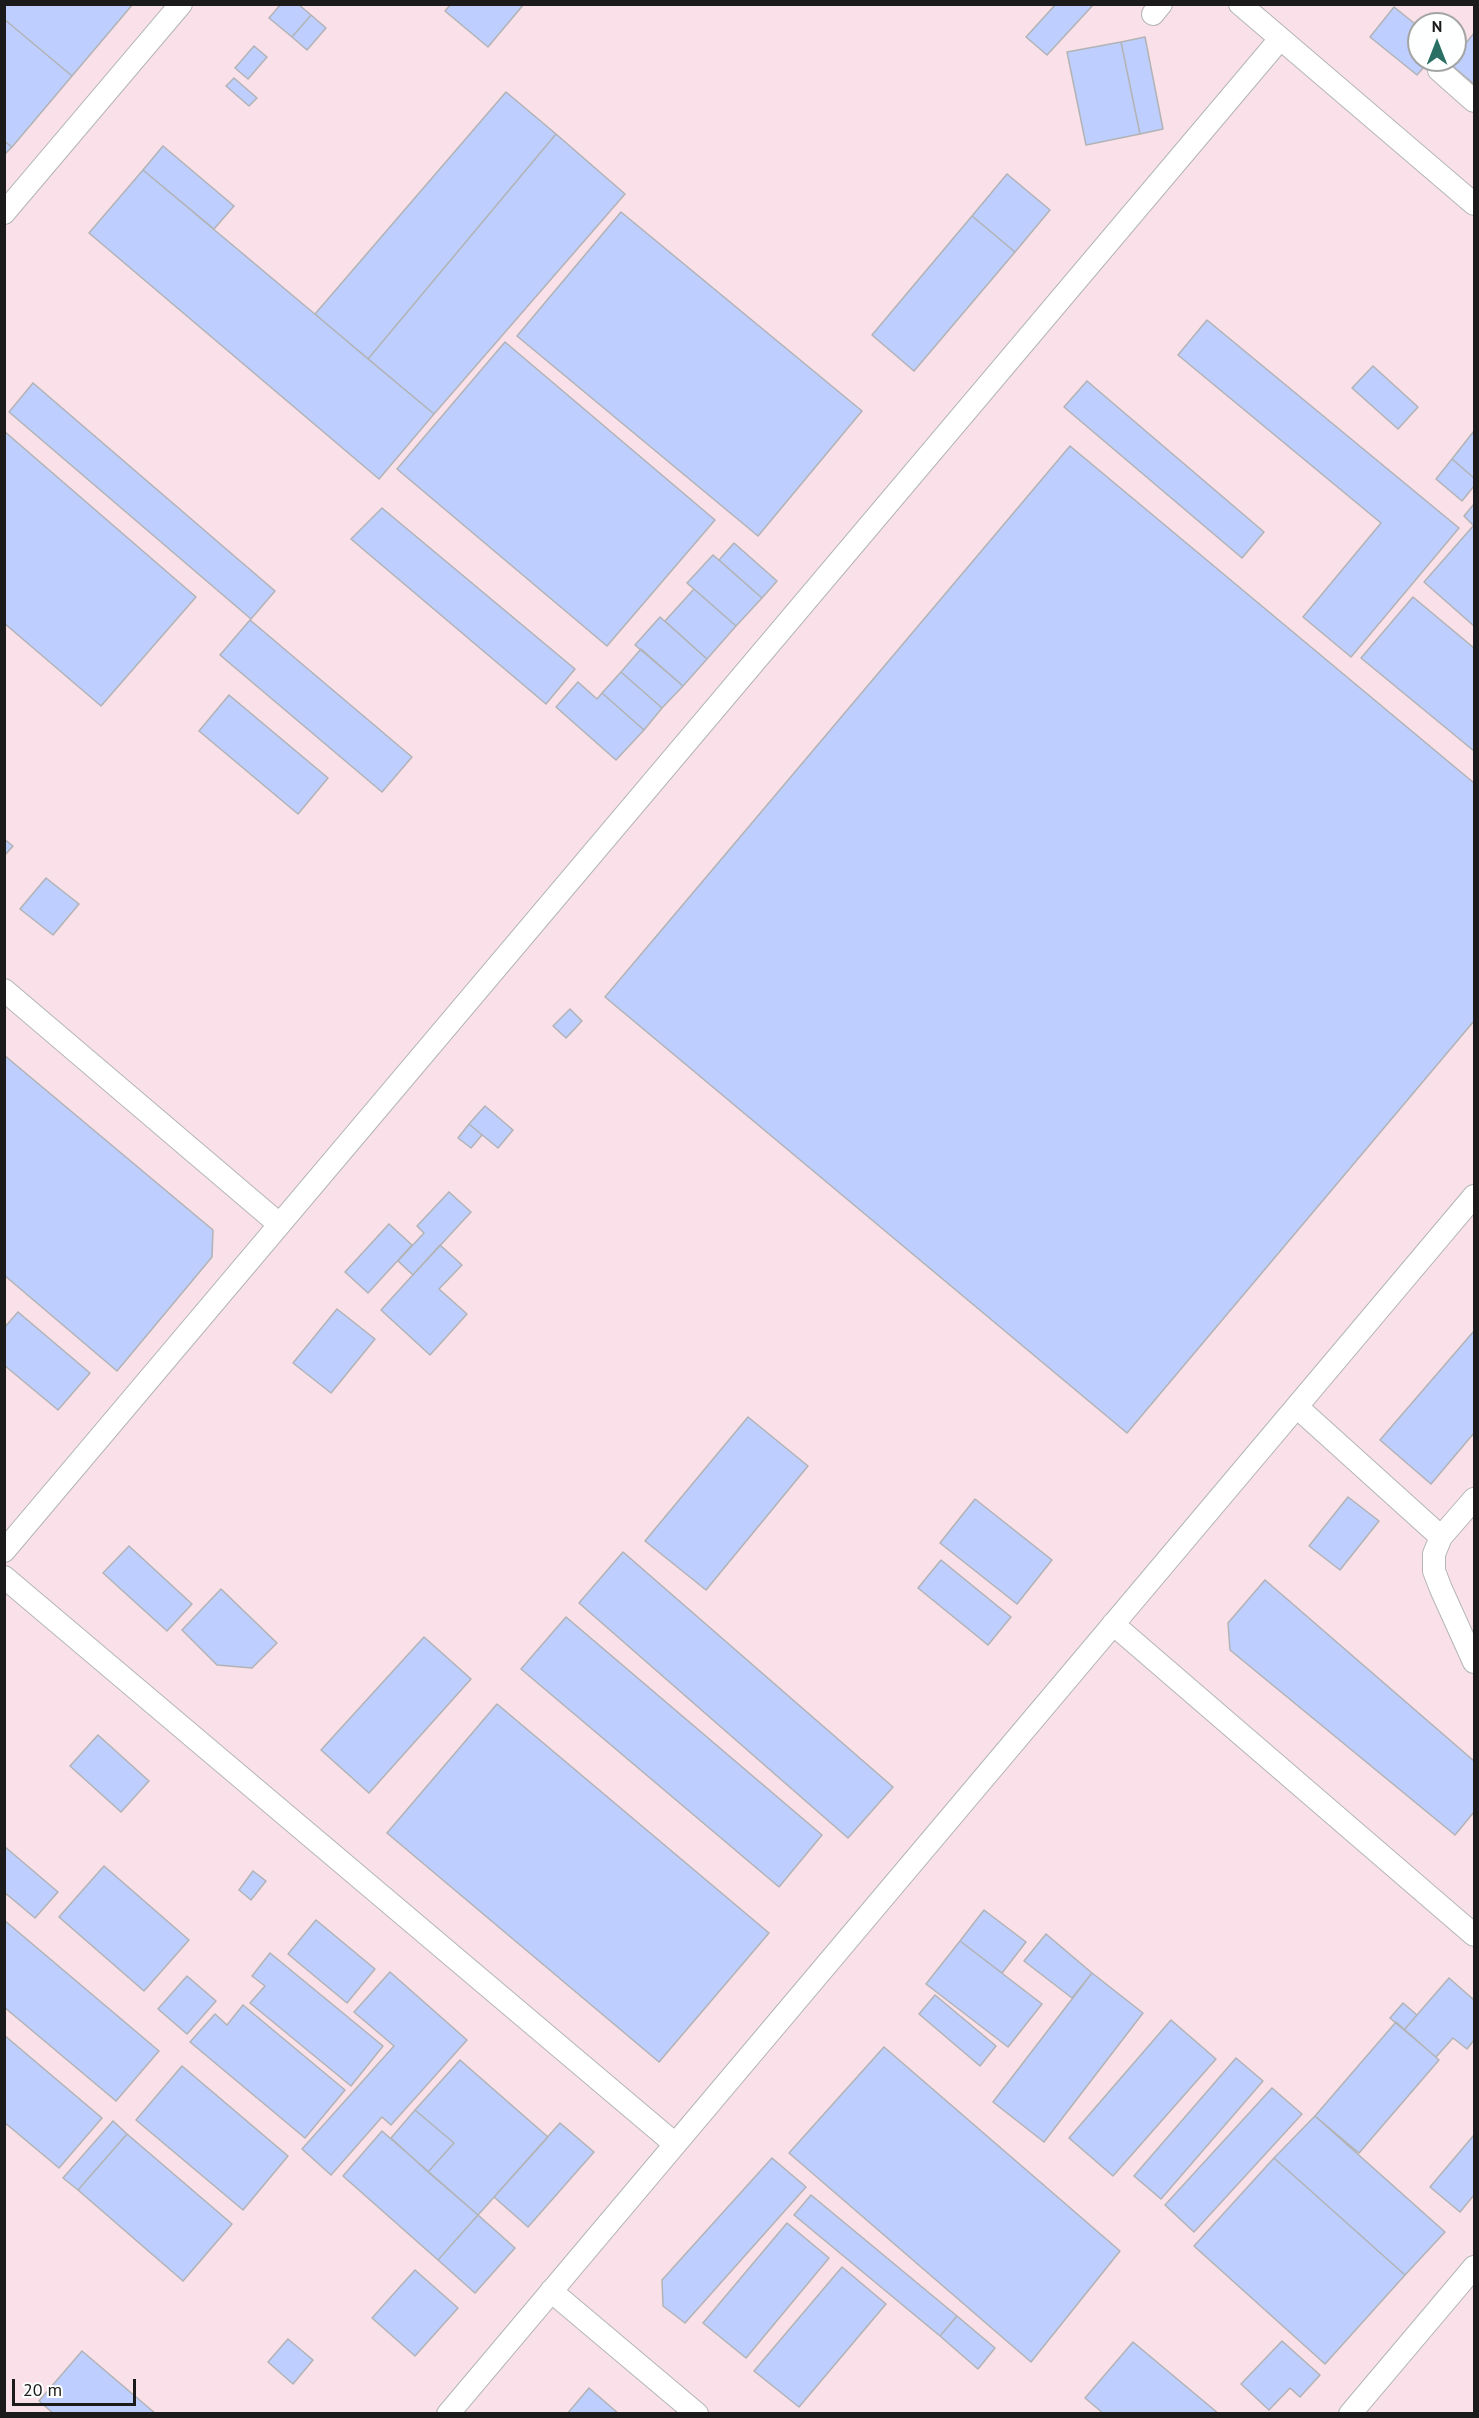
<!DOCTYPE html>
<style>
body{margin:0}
#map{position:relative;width:1479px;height:2418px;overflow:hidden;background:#f0f1f4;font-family:"PT Sans",sans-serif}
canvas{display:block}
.frame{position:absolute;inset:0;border:6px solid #1b1b1c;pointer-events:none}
.north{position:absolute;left:1407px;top:12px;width:60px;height:60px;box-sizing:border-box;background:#feffff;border:2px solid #a3a4a4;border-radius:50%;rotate:0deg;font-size:16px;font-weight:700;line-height:24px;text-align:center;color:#1b1b1c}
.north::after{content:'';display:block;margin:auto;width:21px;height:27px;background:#296f63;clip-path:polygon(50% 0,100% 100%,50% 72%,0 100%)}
.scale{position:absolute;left:12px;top:2379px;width:124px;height:27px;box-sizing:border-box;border:3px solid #1b1b1c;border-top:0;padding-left:8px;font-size:18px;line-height:21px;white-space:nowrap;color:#1b1b1c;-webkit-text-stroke:4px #feffff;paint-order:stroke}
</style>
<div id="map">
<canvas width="1479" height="2418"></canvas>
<div class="frame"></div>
<div class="north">N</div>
<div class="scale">20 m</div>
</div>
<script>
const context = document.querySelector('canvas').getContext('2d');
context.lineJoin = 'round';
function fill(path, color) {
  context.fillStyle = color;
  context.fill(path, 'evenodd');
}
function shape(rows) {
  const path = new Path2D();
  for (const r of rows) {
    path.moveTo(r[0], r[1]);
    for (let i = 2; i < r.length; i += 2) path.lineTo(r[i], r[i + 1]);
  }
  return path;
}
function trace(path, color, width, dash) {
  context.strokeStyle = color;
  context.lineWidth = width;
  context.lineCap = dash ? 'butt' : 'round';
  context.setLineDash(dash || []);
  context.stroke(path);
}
const industrial = shape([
 [5,5,1474,5,1474,2413,5,2413],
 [1419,24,1455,24,1455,60,1419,60]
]);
const building = shape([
 [4,4,133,4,72,76,4,19,4,4],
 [281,4,298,4,311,15,292,37,269,18,281,4],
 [451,4,524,4,488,47,445,11,451,4],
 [1056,4,1094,4,1047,55,1026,37,1056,4],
 [1394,7,1419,27,1419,60,1430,60,1417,75,1370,37,1394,7],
 [311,15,326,28,307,50,292,37,311,15],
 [4,19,72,76,12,147,4,141,4,19],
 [1474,33,1474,84,1449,63,1455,60,1455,57,1474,33],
 [1145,37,1163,129,1140,134,1121,42,1145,37],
 [1121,42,1140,134,1086,145,1067,52,1121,42],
 [254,46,267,57,248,79,235,68,254,46],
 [234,78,257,98,249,106,226,86,234,78],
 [506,92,556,134,368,359,315,314,506,92],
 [556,134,625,194,434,414,368,359,556,134],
 [4,141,12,147,4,155,4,141],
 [163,146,234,206,214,229,143,170,163,146],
 [143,170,434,414,379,479,89,233,143,170],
 [1007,174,1050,210,1015,252,972,216,1007,174],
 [621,212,862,411,758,536,517,336,621,212],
 [972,216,1015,252,914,371,872,335,972,216],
 [1207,320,1459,528,1351,657,1303,617,1381,523,1178,355,1207,320],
 [505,342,715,520,607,646,397,469,505,342],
 [1373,366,1418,407,1398,429,1352,388,1373,366],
 [1087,381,1264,532,1242,558,1064,407,1087,381],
 [33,383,275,591,251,619,9,412,33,383],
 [4,431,196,597,101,706,4,623,4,431],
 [1474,431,1474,478,1452,459,1474,431],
 [1070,446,1474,783,1474,1021,1127,1433,605,997,1070,446],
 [1452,459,1474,478,1474,486,1462,501,1436,479,1452,459],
 [1474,504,1474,526,1464,516,1474,504],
 [382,508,575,669,546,704,351,539,382,508],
 [1474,525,1474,626,1424,582,1474,525],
 [734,543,777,581,762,598,719,560,734,543],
 [713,555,762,598,736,626,687,583,713,555],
 [694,589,736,626,707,659,665,621,694,589],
 [1413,597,1474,648,1474,751,1361,658,1413,597],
 [660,617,707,659,683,686,635,645,660,617],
 [250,620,412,757,382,792,220,655,250,620],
 [641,649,683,686,662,708,621,672,641,649],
 [621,672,662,708,644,730,602,693,621,672],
 [578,682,597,699,602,693,644,730,616,760,556,707,578,682],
 [229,695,328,778,298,814,199,731,229,695],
 [4,839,13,846,4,856,4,839],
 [46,878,79,904,53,935,20,909,46,878],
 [570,1009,582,1021,566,1038,553,1026,570,1009],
 [4,1055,213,1230,212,1257,117,1371,4,1275,4,1055],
 [485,1106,513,1130,498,1148,469,1124,485,1106],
 [469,1124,482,1135,471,1148,458,1138,469,1124],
 [449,1192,471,1212,413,1275,398,1261,424,1233,417,1226,449,1192],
 [389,1224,412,1245,368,1293,345,1272,389,1224],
 [440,1245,462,1265,439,1289,467,1314,430,1355,381,1310,440,1245],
 [337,1309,375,1339,331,1393,293,1363,337,1309],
 [18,1312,90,1373,58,1410,4,1365,4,1328,18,1312],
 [1474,1331,1474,1433,1431,1484,1380,1440,1474,1331],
 [748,1417,808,1466,706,1590,645,1541,748,1417],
 [1348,1497,1379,1521,1340,1570,1309,1546,1348,1497],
 [975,1499,1052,1560,1017,1604,940,1543,975,1499],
 [129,1546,192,1604,167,1631,103,1573,129,1546],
 [623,1552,893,1787,848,1838,579,1603,623,1552],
 [941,1560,1011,1617,988,1645,918,1588,941,1560],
 [1265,1580,1474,1761,1474,1812,1455,1835,1230,1650,1228,1623,1265,1580],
 [221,1589,277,1643,252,1668,217,1665,182,1630,221,1589],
 [566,1617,822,1835,779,1887,521,1669,566,1617],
 [424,1637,471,1679,369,1793,321,1750,424,1637],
 [497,1704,769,1933,659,2062,387,1833,497,1704],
 [98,1735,149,1781,121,1812,70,1766,98,1735],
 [4,1846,58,1892,35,1918,4,1892,4,1846],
 [104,1866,189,1940,144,1991,59,1917,104,1866],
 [253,1871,266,1881,251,1900,239,1890,253,1871],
 [984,1910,1026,1942,1002,1973,960,1941,984,1910],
 [4,1920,159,2051,116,2101,4,2007,4,1920],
 [316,1920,375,1969,347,2003,288,1954,316,1920],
 [1046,1934,1092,1973,1072,1998,1024,1961,1046,1934],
 [960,1941,1042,2004,1008,2047,926,1984,960,1941],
 [270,1953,383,2046,351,2086,250,2003,265,1986,252,1976,270,1953],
 [390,1972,467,2040,391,2125,382,2117,331,2175,302,2149,394,2046,354,2012,390,1972],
 [1092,1973,1143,2013,1044,2142,993,2102,1092,1973],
 [187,1976,216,2001,187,2034,158,2009,187,1976],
 [1449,1978,1474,2000,1474,2040,1467,2049,1453,2038,1436,2057,1404,2030,1449,1978],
 [935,1995,996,2046,980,2066,919,2014,935,1995],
 [1403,2003,1417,2015,1404,2030,1390,2018,1403,2003],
 [243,2005,345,2090,305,2138,190,2042,215,2014,227,2025,243,2005],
 [1171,2020,1216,2059,1113,2176,1069,2138,1171,2020],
 [1396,2022,1439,2060,1359,2153,1315,2116,1396,2022],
 [4,2035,102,2118,59,2168,4,2122,4,2035],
 [884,2047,1120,2251,1031,2362,789,2153,884,2047],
 [1236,2058,1263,2081,1161,2199,1134,2176,1236,2058],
 [460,2060,548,2137,478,2215,428,2172,454,2143,415,2110,460,2060],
 [182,2066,288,2156,243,2210,136,2120,182,2066],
 [1272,2088,1302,2114,1194,2232,1165,2205,1272,2088],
 [415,2110,454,2143,428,2172,391,2138,415,2110],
 [1315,2116,1445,2232,1405,2275,1274,2158,1315,2116],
 [113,2121,127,2134,78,2190,63,2178,113,2121],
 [560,2123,594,2152,528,2227,494,2197,560,2123],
 [382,2131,478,2215,438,2260,343,2176,382,2131],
 [127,2134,232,2224,183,2281,78,2190,127,2134],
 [1474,2135,1474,2195,1460,2212,1430,2187,1474,2135],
 [772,2158,806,2187,685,2323,663,2306,662,2280,772,2158],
 [1274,2158,1405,2275,1325,2364,1194,2246,1274,2158],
 [811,2195,957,2316,940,2336,794,2215,811,2195],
 [478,2215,515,2248,475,2293,438,2260,478,2215],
 [787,2223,829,2258,746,2358,703,2323,787,2223],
 [842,2267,886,2304,799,2407,754,2371,842,2267],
 [415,2270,458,2308,415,2356,372,2318,415,2270],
 [957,2316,995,2348,978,2369,940,2336,957,2316],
 [288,2339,313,2360,293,2384,268,2362,288,2339],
 [1282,2341,1320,2375,1300,2397,1290,2388,1269,2410,1241,2384,1282,2341],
 [1133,2342,1219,2414,1104,2414,1085,2398,1133,2342],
 [82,2351,156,2414,54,2414,39,2401,82,2351],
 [589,2388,619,2414,567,2414,589,2388]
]);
const lane = shape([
 [1240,4,1474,204],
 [1153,14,1161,4],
 [1439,70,1474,101],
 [4,213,181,4],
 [4,990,279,1224],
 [1297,1407,1441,1537],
 [1474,1499,1441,1537,1434,1554,1434,1571,1441,1589,1474,1662],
 [4,1551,1280,39],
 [4,1577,675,2144],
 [1113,1624,1474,1935],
 [551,2291,697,2414],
 [448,2414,1474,1196],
 [1350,2414,1474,2267]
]);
fill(industrial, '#f9e0e9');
fill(building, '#becefe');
trace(building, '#b2b3b5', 1.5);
trace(lane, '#b4b5b7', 24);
trace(lane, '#fff', 22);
</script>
